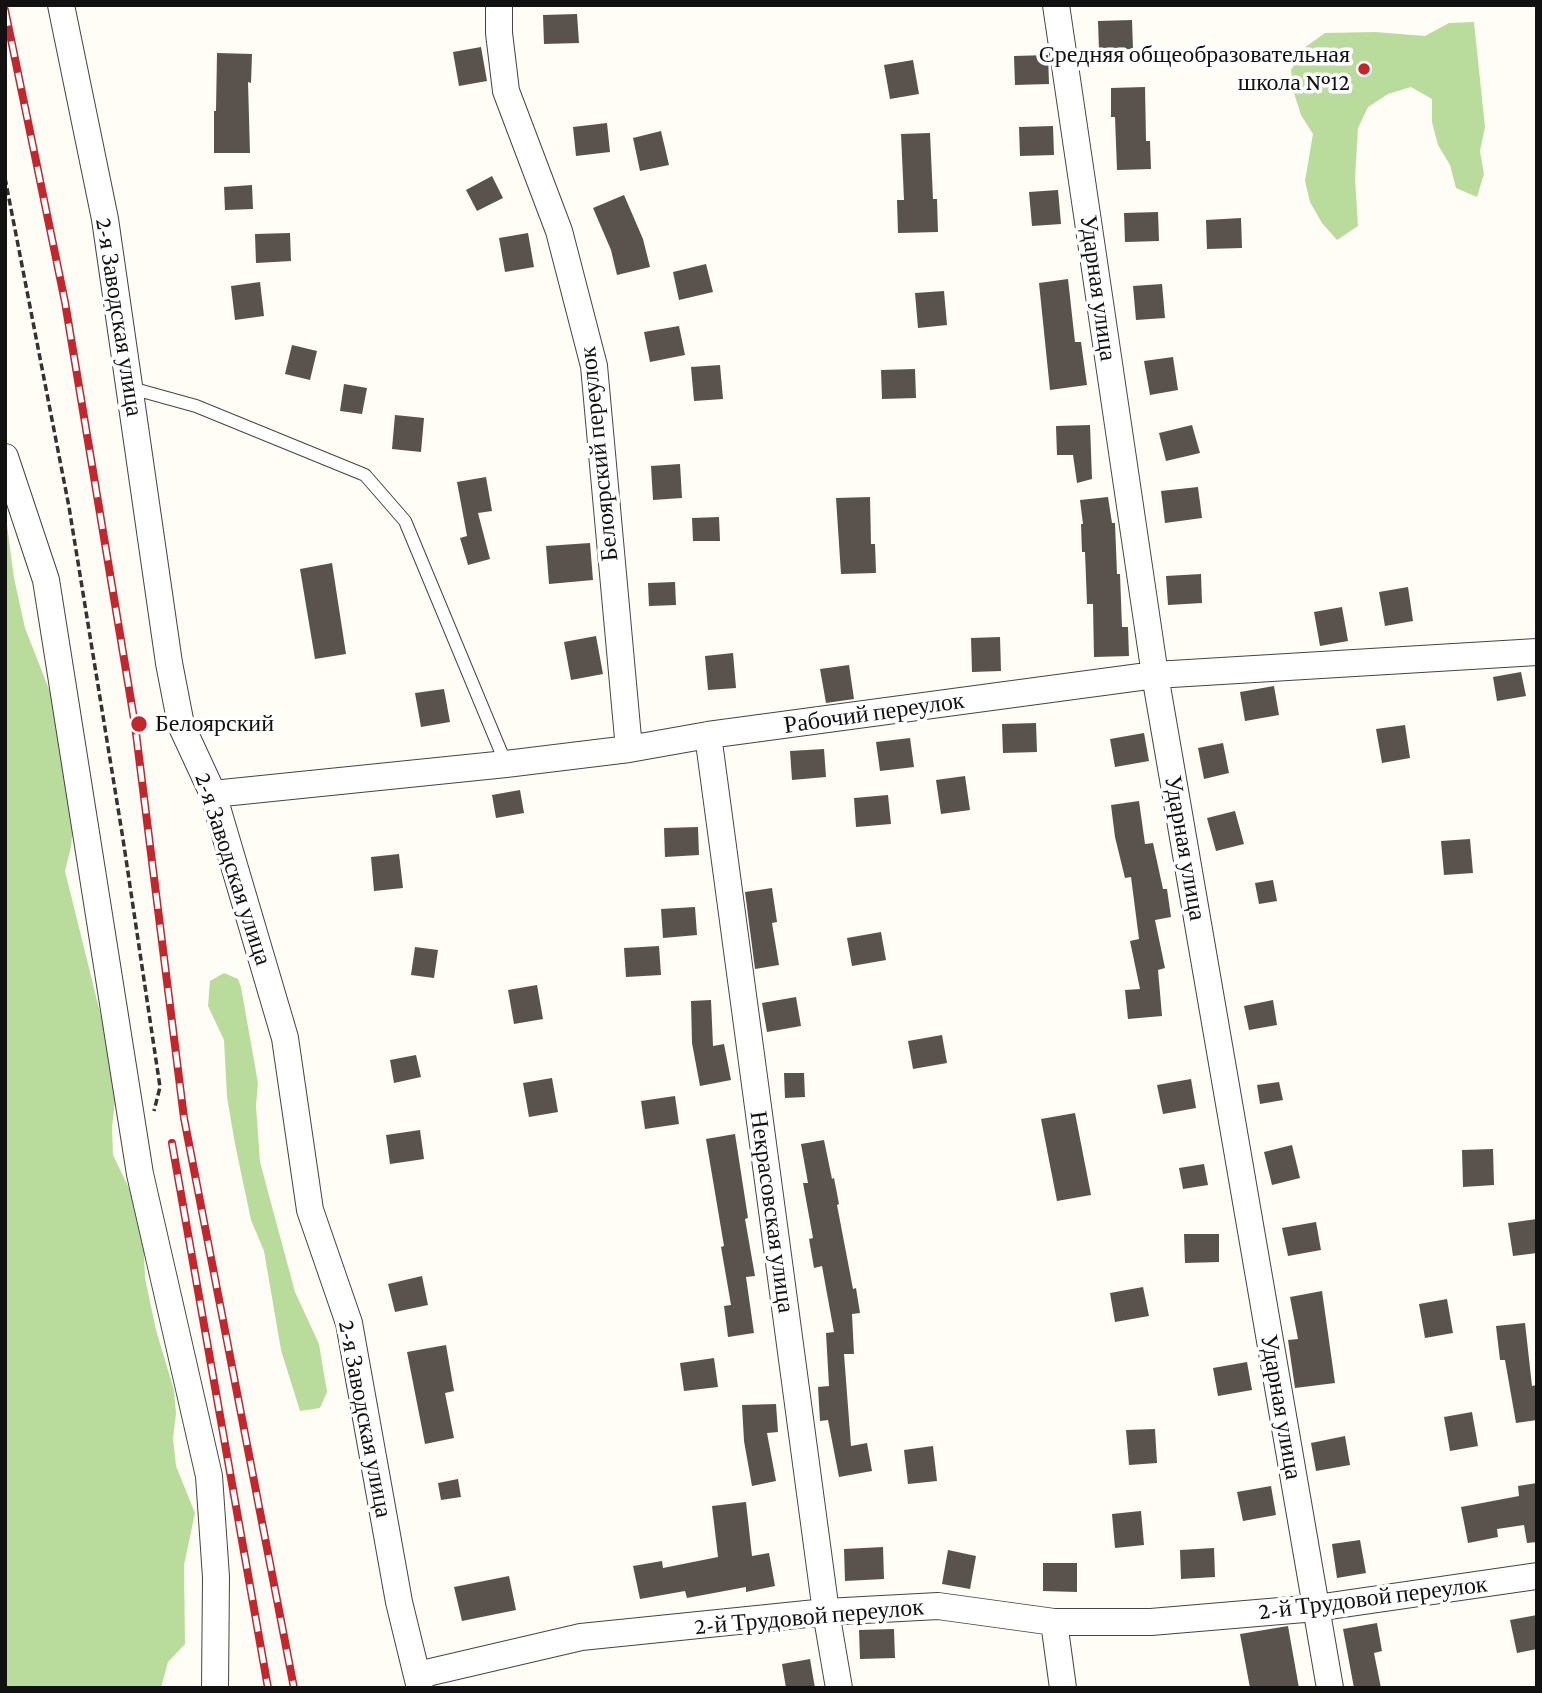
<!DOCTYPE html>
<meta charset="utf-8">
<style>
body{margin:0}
#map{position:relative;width:1542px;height:1693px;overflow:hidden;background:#fffdf5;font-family:"Crimson Pro",serif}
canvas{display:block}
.frame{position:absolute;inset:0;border:7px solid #111;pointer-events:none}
</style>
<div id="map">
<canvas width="1542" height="1693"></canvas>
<div class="frame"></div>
</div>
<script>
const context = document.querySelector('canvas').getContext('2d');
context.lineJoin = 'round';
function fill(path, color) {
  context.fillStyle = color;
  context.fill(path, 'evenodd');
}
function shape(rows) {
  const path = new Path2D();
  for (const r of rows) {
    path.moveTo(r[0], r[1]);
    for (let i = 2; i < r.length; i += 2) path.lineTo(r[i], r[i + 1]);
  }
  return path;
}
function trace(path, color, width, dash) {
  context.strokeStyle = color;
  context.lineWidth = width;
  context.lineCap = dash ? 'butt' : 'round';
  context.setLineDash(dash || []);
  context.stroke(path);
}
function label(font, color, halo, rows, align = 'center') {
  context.font = font + ' "Crimson Pro",serif';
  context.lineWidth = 7;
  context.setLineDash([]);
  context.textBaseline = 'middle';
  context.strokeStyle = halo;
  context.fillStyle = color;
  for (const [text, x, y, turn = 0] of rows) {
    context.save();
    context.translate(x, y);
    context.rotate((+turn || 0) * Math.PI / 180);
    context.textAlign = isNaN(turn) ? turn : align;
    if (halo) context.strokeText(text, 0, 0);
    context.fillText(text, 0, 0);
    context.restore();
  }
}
const forest = shape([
 [1474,22,1485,127,1480,151,1484,174,1477,197,1456,188,1450,165,1438,145,1432,122,1432,99,1411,87,1388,94,1368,107,1358,128,1355,178,1358,226,1337,240,1322,223,1310,202,1305,181,1313,134,1301,115,1294,93,1291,70,1304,48,1325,33,1375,32,1425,36,1449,23],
 [5,510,14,578,25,628,54,702,73,824,71,847,65,871,117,1081,112,1128,113,1155,137,1205,143,1229,145,1278,156,1330,174,1390,176,1414,173,1438,176,1466,195,1513,184,1565,185,1644,168,1662,161,1688,5,1688],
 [224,973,238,979,241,987,258,1083,256,1106,260,1162,295,1292,319,1344,327,1392,320,1408,300,1411,281,1350,264,1251,251,1220,235,1144,227,1097,224,1040,208,1006,210,981]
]);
const building = shape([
 [577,14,579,43,544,44,543,15],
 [1132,20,1133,49,1099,50,1098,21],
 [481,47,487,81,459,86,453,52],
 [217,53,252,54,251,83,248,82,250,153,214,153,214,111,216,111],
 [1048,55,1049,84,1015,85,1014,56],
 [913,60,919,94,890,99,884,65],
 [1145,87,1146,141,1150,141,1151,169,1117,170,1115,117,1111,117,1111,88],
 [607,123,610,152,576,156,573,127],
 [1053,126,1054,155,1020,156,1019,127],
 [661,131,669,165,640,171,633,138],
 [930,133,933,199,937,199,938,232,898,233,897,200,904,200,901,134],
 [492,176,503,198,477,211,466,190],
 [252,185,253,209,225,210,224,187],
 [1058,190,1061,224,1032,226,1029,192],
 [624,195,643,239,650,267,617,275,611,250,593,208],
 [1158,212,1159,241,1125,242,1124,213],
 [1241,218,1242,248,1207,249,1206,220],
 [290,233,291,261,256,263,255,234],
 [528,233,534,267,505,272,499,238],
 [706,264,713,292,679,300,673,272],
 [1068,279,1075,342,1081,342,1087,385,1050,390,1039,283],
 [260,282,264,316,235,320,231,286],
 [1162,284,1165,318,1136,320,1133,286],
 [944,291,947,325,918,328,915,293],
 [679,326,685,355,650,362,644,332],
 [292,345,317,351,310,380,285,374],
 [1173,357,1178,390,1150,395,1144,361],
 [720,365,723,399,694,401,691,367],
 [915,369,916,398,882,399,881,370],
 [344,384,367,388,362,414,340,411],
 [395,415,424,418,421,452,392,449],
 [1090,425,1092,479,1077,483,1073,455,1057,455,1056,426],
 [1192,425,1200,453,1166,461,1159,433],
 [680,464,682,498,653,500,651,466],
 [486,477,492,511,478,513,490,559,468,565,460,538,467,536,457,482],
 [1198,487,1202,518,1165,523,1161,491],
 [870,497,871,544,875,544,876,573,841,574,836,498],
 [1108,497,1112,523,1115,523,1117,574,1120,574,1122,627,1128,627,1129,656,1094,657,1093,604,1087,604,1085,552,1082,552,1081,524,1083,524,1080,500],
 [719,517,720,541,693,541,692,518],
 [590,543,593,580,549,584,546,546],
 [332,563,346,654,315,659,300,569],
 [1201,574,1202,603,1168,605,1166,576],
 [675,582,676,605,649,606,648,583],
 [1408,587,1413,621,1385,626,1379,592],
 [1342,607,1348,641,1320,646,1314,612],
 [596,636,603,674,571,680,564,642],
 [1000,637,1001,671,972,672,971,638],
 [733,653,736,688,708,690,705,656],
 [849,665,854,699,826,703,820,669],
 [1521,672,1526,696,1497,701,1493,677],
 [1274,686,1279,715,1245,721,1240,692],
 [444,689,450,722,421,727,415,693],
 [1036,723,1037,752,1003,753,1002,724],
 [1405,725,1410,758,1382,763,1376,729],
 [1144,733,1149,761,1115,767,1110,739],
 [910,738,914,767,880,771,876,742],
 [1223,743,1229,773,1204,779,1198,748],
 [824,749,826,777,792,780,790,751],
 [965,776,970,810,941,814,936,780],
 [520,790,524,813,496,818,492,795],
 [888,795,891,824,856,827,854,798],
 [1139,801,1145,844,1153,843,1163,889,1167,889,1171,917,1155,920,1165,968,1158,970,1162,1016,1128,1019,1125,990,1140,989,1130,941,1139,939,1131,877,1125,878,1115,837,1111,805],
 [1235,811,1244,844,1216,851,1207,818],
 [698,827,699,855,665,857,664,828],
 [1470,839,1473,873,1444,875,1441,841],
 [399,854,403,888,374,891,371,857],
 [1273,880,1277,901,1259,904,1255,883],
 [772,888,777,922,772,923,779,965,755,969,745,892],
 [695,907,697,935,663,938,661,909],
 [881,932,886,960,852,966,847,938],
 [659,946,661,975,626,977,624,948],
 [415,947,438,950,434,978,411,975],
 [537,985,543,1019,514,1024,508,990],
 [796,997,801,1026,767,1032,762,1003],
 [711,1000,713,1046,724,1044,731,1080,700,1086,692,1043,691,1001],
 [1273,1000,1277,1025,1249,1030,1244,1006],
 [942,1035,947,1063,913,1069,908,1041],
 [416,1055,421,1077,394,1083,390,1060],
 [784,1073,804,1073,805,1097,785,1098],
 [552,1078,558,1112,529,1117,523,1083],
 [1191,1079,1196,1108,1163,1114,1157,1085],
 [1279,1082,1283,1100,1260,1104,1257,1085],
 [675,1096,679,1124,645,1129,641,1101],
 [1075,1113,1091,1195,1057,1201,1041,1119],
 [420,1130,424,1159,390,1164,386,1135],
 [735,1134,748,1218,745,1219,755,1276,746,1277,754,1333,728,1337,724,1306,731,1305,721,1247,724,1246,706,1139],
 [824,1140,832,1179,834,1178,839,1204,837,1205,853,1289,856,1288,860,1313,852,1314,854,1354,844,1354,851,1446,867,1443,872,1471,839,1477,828,1420,820,1421,818,1387,829,1386,826,1333,834,1332,822,1266,814,1268,809,1239,813,1238,803,1183,808,1183,801,1144],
 [1292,1145,1300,1178,1272,1185,1264,1152],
 [1493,1149,1494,1185,1463,1187,1462,1150],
 [1204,1164,1208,1185,1183,1189,1179,1168],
 [1537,1219,1537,1253,1513,1256,1508,1223],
 [1316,1222,1321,1250,1288,1256,1282,1228],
 [1184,1234,1219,1234,1219,1262,1185,1263],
 [422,1276,428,1305,395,1312,388,1284],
 [1143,1287,1149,1316,1115,1322,1110,1293],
 [1322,1291,1335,1383,1295,1388,1288,1340,1298,1339,1290,1297],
 [1447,1299,1453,1333,1425,1338,1419,1304],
 [1525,1323,1532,1386,1537,1385,1537,1420,1516,1423,1505,1360,1500,1360,1496,1326],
 [446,1345,454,1391,445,1393,454,1438,425,1444,407,1352],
 [714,1358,718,1387,684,1391,680,1363],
 [1247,1362,1252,1390,1218,1396,1213,1368],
 [776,1404,778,1432,767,1433,776,1481,752,1486,744,1441,742,1405],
 [1472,1412,1478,1446,1450,1451,1444,1417],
 [1155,1429,1157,1463,1129,1465,1126,1430],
 [1345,1436,1350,1465,1316,1471,1311,1443],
 [933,1446,937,1481,908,1484,904,1450],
 [458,1479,461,1497,441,1500,438,1483],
 [1537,1483,1537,1542,1527,1543,1524,1525,1497,1529,1498,1537,1468,1543,1461,1507,1519,1496,1518,1486],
 [1271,1486,1276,1515,1243,1521,1237,1492],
 [746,1502,752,1556,769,1553,775,1586,746,1592,746,1587,687,1598,685,1591,640,1599,633,1566,662,1561,663,1568,718,1557,712,1506],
 [1141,1511,1144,1545,1115,1548,1112,1514],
 [1360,1540,1366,1573,1337,1578,1332,1544],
 [883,1547,884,1579,845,1581,844,1549],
 [1214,1548,1215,1577,1181,1579,1180,1550],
 [948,1550,976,1556,970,1589,942,1584],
 [1043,1563,1077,1563,1077,1592,1043,1591],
 [509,1576,516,1610,462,1621,454,1587],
 [1537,1615,1537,1649,1517,1653,1510,1620],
 [1377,1623,1382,1651,1374,1653,1381,1688,1354,1688,1343,1629],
 [1288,1626,1299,1688,1250,1688,1240,1634],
 [894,1629,895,1658,860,1659,859,1630],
 [810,1659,815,1688,786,1688,782,1664]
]);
const path = shape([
 [5,178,69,507,123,839,160,1087,154,1111]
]);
const lane = shape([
 [131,388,196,406,365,475,405,521,506,764]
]);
const street = shape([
 [61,5,105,219,169,663,181,725,213,794,285,1038,310,1210,349,1323,399,1602,420,1688],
 [499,5,499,33,506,91,559,231,594,366,629,749],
 [1056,5,1155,675,1330,1688],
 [5,457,46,580,140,1174,209,1476,216,1577,215,1688],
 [708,735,826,1612,839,1688],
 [213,794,506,764,629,749,708,735,1155,675,1537,652],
 [1054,1622,1063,1688],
 [418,1675,581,1637,826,1612,938,1606,1054,1622,1151,1622,1316,1608,1537,1576]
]);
const rail = shape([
 [5,10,65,302,135,725,184,1118,294,1688],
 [172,1143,268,1688]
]);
const markers = [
 [1364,69,7,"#c4262e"],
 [139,724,9,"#c4262e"]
];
const poiNames = [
 ["Средняя общеобразовательная",1350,55],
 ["школа №12",1350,83],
 ["Белоярский",155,724,"left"]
];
const streetNames = [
 ["Ударная улица",1098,288,82],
 ["2-я Заводская улица",119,317,81],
 ["Белоярский переулок",599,454,-96],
 ["Рабочий переулок",874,713,-8],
 ["Ударная улица",1185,848,80],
 ["2-я Заводская улица",233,869,72],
 ["Некрасовская улица",772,1212,82],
 ["Ударная улица",1281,1407,80],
 ["2-я Заводская улица",365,1419,79],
 ["2-й Трудовой переулок",1373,1598,-7],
 ["2-й Трудовой переулок",809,1617,-5]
];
fill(forest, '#b9dc9c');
fill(building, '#5a524d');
trace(lane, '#444', 14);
trace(street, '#444', 28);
trace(path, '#333', 3.5, [7, 3.5]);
trace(lane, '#fff', 12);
trace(street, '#fff', 26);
trace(rail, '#c4262e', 8);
trace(rail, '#fff', 5, [16]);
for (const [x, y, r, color] of markers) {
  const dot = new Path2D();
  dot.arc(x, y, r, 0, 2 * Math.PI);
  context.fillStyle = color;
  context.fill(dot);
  trace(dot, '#fff', 2.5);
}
label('24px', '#111', '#fff', poiNames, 'right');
label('24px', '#111', '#fff', streetNames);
</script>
